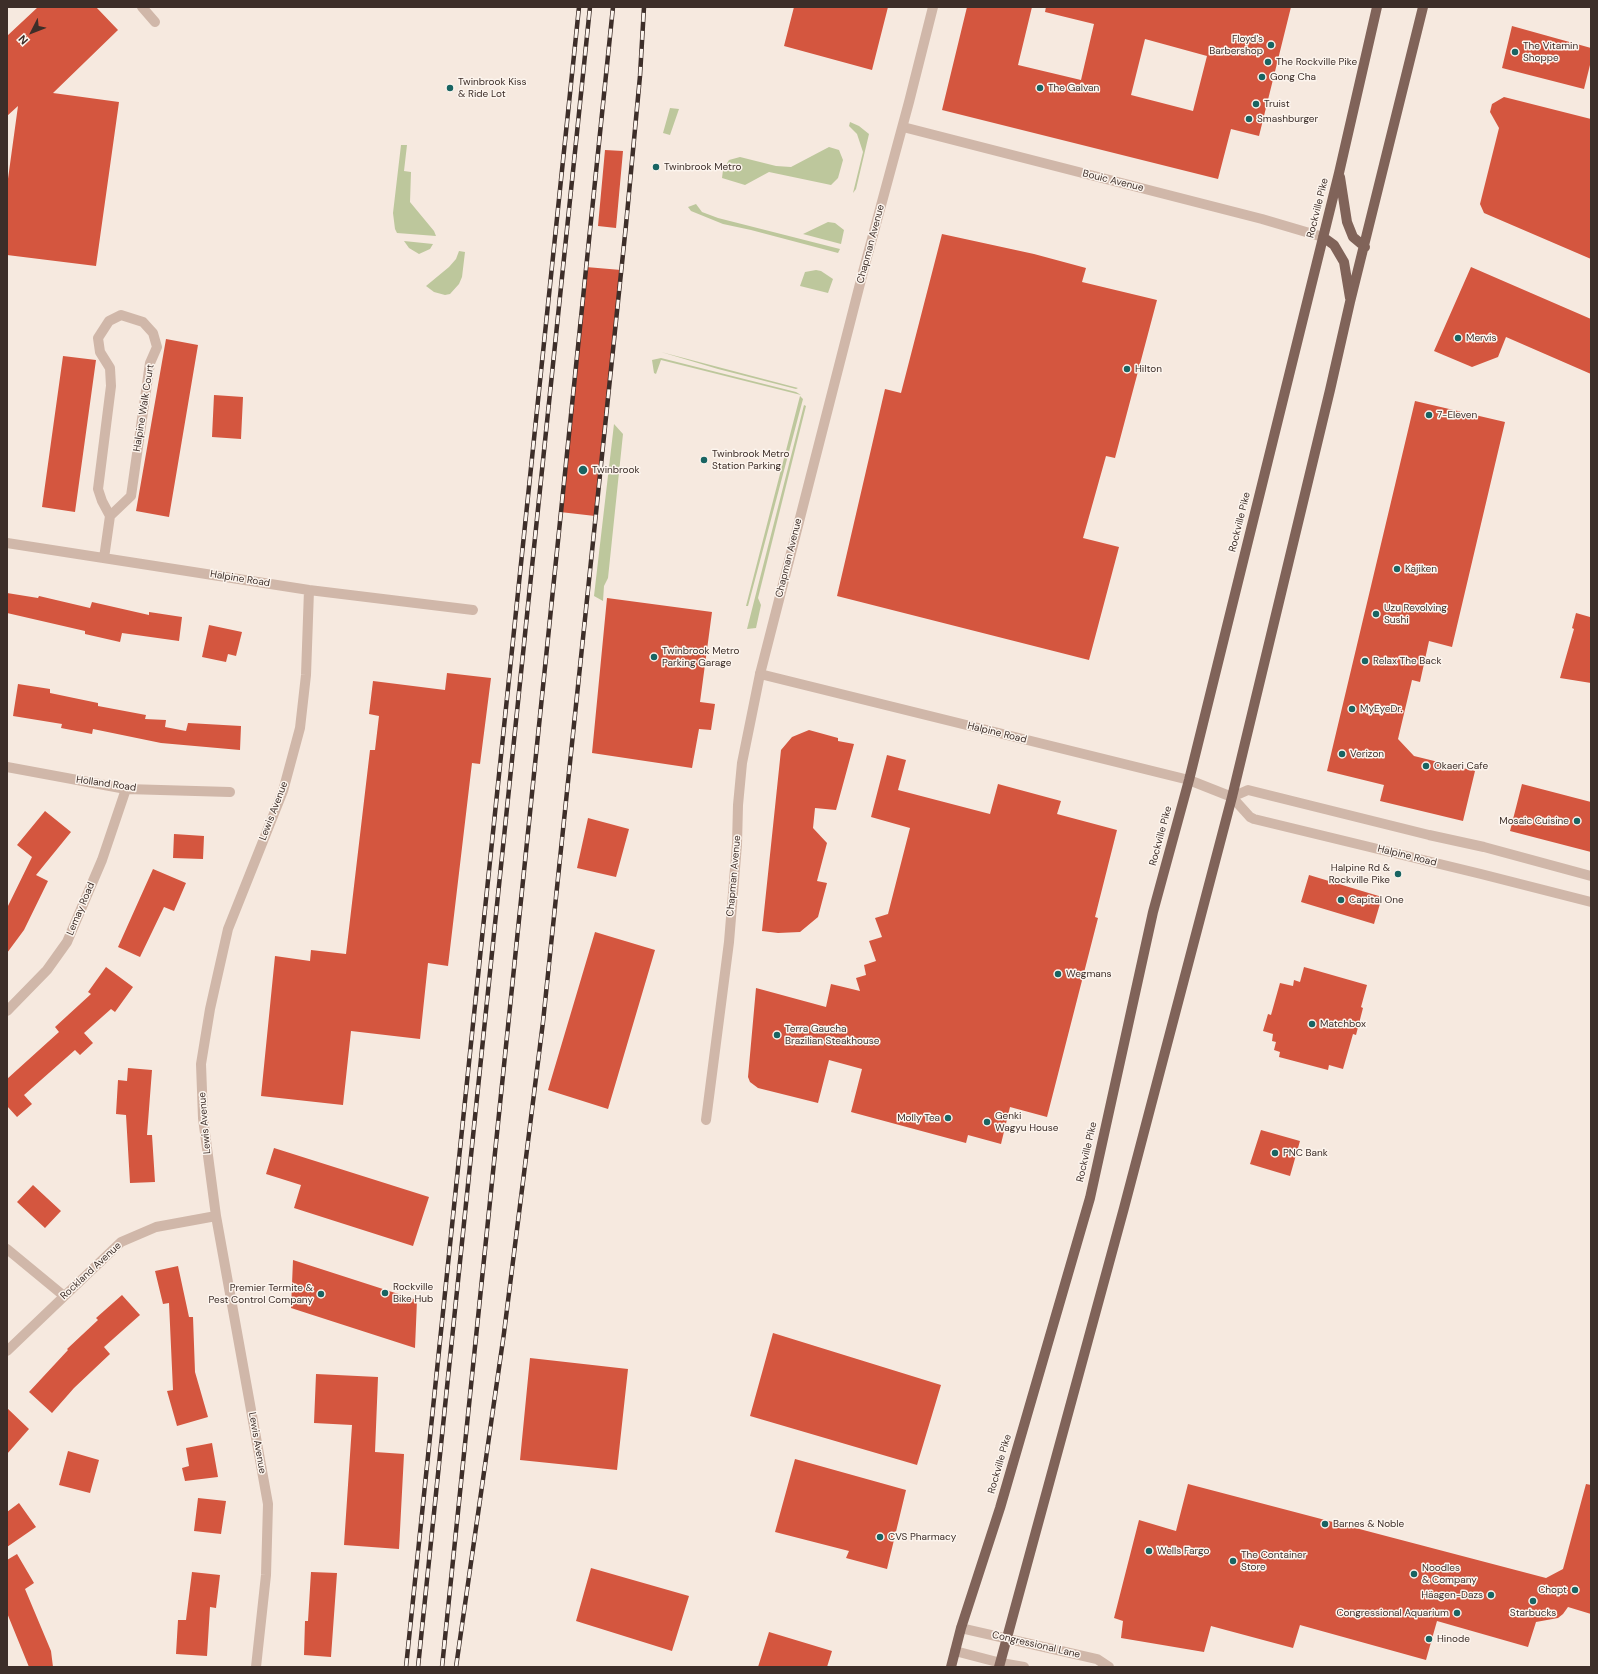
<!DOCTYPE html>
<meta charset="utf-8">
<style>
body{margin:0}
#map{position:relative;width:1598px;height:1674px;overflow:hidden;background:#f6e9df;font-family:"DM Sans",sans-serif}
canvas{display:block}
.frame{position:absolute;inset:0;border:8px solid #3d2e29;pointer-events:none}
.north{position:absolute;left:12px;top:12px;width:40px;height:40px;-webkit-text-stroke:3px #fcf4ed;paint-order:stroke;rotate:228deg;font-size:11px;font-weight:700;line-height:16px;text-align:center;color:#3d2e29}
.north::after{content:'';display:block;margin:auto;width:14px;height:18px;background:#3d2e29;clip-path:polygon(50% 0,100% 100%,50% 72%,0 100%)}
</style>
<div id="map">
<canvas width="1598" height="1674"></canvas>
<div class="frame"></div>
<div class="north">N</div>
</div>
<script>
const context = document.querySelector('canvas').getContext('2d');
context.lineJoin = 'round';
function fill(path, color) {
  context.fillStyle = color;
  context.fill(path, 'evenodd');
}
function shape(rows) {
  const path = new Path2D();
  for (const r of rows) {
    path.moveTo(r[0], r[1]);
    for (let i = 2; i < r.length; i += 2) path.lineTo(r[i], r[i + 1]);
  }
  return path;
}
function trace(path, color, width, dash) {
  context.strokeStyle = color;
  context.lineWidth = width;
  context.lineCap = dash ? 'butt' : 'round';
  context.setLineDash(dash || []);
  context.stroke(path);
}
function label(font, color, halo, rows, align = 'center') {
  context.font = font + ' "DM Sans",sans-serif';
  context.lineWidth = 3;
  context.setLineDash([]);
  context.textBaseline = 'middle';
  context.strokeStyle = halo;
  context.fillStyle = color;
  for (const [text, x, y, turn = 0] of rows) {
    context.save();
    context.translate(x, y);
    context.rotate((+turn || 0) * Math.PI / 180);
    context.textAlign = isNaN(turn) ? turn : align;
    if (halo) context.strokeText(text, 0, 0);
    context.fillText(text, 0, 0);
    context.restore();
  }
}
const green = shape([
 [670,108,679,109,670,135,663,133],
 [850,122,859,126,869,134,856,189,853,193,863,152,857,134,849,126],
 [401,145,407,145,404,171,411,172,410,202,434,231,436,236,397,233,395,229,393,213],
 [829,147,839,150,843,160,838,178,831,185,769,172,745,185,722,178,723,170,729,160,740,157,776,166,791,167],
 [696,204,702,212,718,218,840,249,838,253,751,230,723,224,691,211,688,207],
 [828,222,835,223,844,230,841,244,803,234],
 [404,241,433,244,430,249,419,254,409,248],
 [459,251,465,252,462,277,459,284,450,294,445,295,434,292,426,286,449,267,456,259],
 [816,270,821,271,833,279,828,293,800,286,805,272],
 [661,352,798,388,796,389,718,369],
 [661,358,796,392,801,395,661,360,656,374,654,373,652,360],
 [800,396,803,399,748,606,746,606],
 [804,405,806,406,758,598,761,605,756,628,747,629],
 [614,424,623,434,608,578,604,586,603,601,594,596]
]);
const building = shape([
 [38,7,96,7,118,30,53,93,119,102,96,266,7,255,7,186,18,106,7,116,7,36],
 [794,7,888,7,872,70,784,46],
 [967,7,1032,7,1018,65,1081,80,1094,24,1045,12,1046,7,1291,7,1259,136,1231,129,1218,179,942,110],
 [1145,39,1207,56,1193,111,1131,95],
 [1512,26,1591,48,1591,61,1584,89,1502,68],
 [1504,97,1591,119,1591,259,1484,213,1480,204,1499,128,1490,112,1492,104],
 [605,150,623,151,616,228,598,226],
 [942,234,1034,254,1086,268,1082,282,1157,300,1115,458,1106,456,1083,538,1119,547,1089,660,837,596,885,389,901,393],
 [586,267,621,270,595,516,560,512],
 [1471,267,1591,319,1591,374,1506,337,1498,357,1472,367,1434,351],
 [166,339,198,345,169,517,136,511],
 [63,356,96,360,75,512,42,507],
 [214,395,243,397,241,439,212,437],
 [1415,401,1505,422,1452,647,1429,641,1420,682,1412,680,1398,739,1414,756,1475,771,1463,821,1380,801,1384,785,1327,771],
 [7,593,38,598,39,596,90,608,92,602,149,615,149,612,182,617,179,641,122,633,120,642,85,634,85,631,7,613],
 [607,598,712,612,700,702,715,704,711,730,699,729,692,768,592,753],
 [1576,613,1590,617,1591,620,1591,683,1560,678,1574,629,1572,628],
 [209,625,242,632,236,656,228,654,226,662,202,657],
 [447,673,491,678,480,764,472,763,448,966,428,963,420,1039,351,1031,343,1105,261,1096,275,956,310,961,311,950,346,954,370,750,375,750,379,716,369,714,373,681,445,690],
 [18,684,50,689,50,693,98,703,98,706,146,715,145,719,166,720,165,727,186,731,188,723,241,726,240,750,161,743,93,729,92,734,61,728,62,724,13,716],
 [809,730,838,738,838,741,854,744,836,810,815,808,813,828,827,843,817,881,827,883,818,917,800,932,778,933,762,931,781,750,792,737],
 [887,755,906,760,898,790,990,814,998,784,1061,801,1057,814,1117,830,1095,917,1098,918,1047,1117,1010,1107,1001,1144,968,1135,966,1143,851,1112,862,1069,829,1060,818,1103,758,1088,750,1082,748,1077,756,988,826,1007,831,984,860,991,856,978,866,975,864,965,876,961,869,941,882,937,875,918,888,914,910,828,871,817],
 [1522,784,1591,802,1591,852,1510,831],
 [45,811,71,832,36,875,48,881,24,930,7,953,7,908,32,857,17,845],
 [588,818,629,829,616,877,577,868],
 [174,834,204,836,203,859,173,858],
 [153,869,186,883,174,911,164,907,140,957,118,947],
 [1309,875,1382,897,1374,924,1301,902],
 [595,932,655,950,608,1109,548,1090],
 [106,967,133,987,115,1012,111,1009,84,1033,93,1043,80,1055,75,1050,24,1095,32,1104,17,1117,7,1106,7,1079,59,1032,55,1027,91,994,88,992],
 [1304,967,1367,985,1361,1007,1363,1008,1356,1035,1353,1034,1343,1069,1329,1065,1328,1070,1279,1057,1280,1052,1274,1050,1276,1042,1272,1041,1273,1034,1263,1031,1268,1014,1271,1015,1280,983,1293,986,1294,980,1300,982],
 [128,1068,152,1070,147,1135,152,1135,155,1182,130,1183,126,1115,116,1114,118,1080,127,1081],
 [1261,1130,1300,1141,1290,1176,1250,1164],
 [274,1148,429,1197,413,1246,294,1208,301,1185,266,1174],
 [33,1185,61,1211,45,1228,17,1202],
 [293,1260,417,1300,415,1348,291,1308],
 [178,1266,189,1317,193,1317,195,1372,208,1417,177,1426,167,1391,173,1390,169,1303,163,1304,155,1271],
 [122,1295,140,1315,104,1347,110,1354,74,1388,52,1413,29,1392,68,1350,67,1349,98,1320,96,1318],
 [773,1333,941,1385,917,1465,750,1416],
 [530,1358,628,1369,617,1470,520,1460],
 [316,1374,378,1377,375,1452,404,1454,399,1549,344,1545,352,1425,314,1423],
 [7,1408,29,1429,7,1454],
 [212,1443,218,1477,185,1481,182,1468,189,1466,186,1448],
 [68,1451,99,1460,90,1493,59,1485],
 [795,1459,906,1490,887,1569,846,1558,849,1551,775,1532],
 [1188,1484,1546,1578,1563,1569,1586,1484,1591,1485,1591,1614,1568,1607,1563,1614,1558,1618,1536,1622,1528,1647,1437,1621,1426,1660,1300,1625,1293,1648,1211,1626,1204,1652,1121,1638,1123,1621,1114,1618,1139,1520,1176,1531],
 [198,1498,226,1501,221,1534,194,1531],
 [19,1503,36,1527,7,1547,7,1512],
 [17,1554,34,1583,25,1589,51,1651,53,1667,29,1667,7,1613,7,1560],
 [591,1568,689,1596,672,1651,576,1621],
 [192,1572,220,1575,216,1608,210,1607,207,1656,176,1654,178,1620,186,1620],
 [311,1572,337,1573,331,1657,304,1655,305,1621,308,1621],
 [769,1632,832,1651,827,1667,758,1667]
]);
const minor = shape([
 [142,7,155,22],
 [903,127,1262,219,1323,237],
 [7,543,309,590,473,610],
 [104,558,110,516,131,496,150,363,157,347,153,333,143,322,121,315,109,321,98,338,100,352,110,368,111,386,98,489,102,501,110,516],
 [7,767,126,789,230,792],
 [7,1011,47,970,67,942,102,860,126,789],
 [706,1120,729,942,737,844,738,805,742,763,760,674],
 [7,1249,64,1296],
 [7,1351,121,1242,156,1227,216,1216],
 [256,1667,266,1575,268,1504,216,1216,203,1118,201,1064,210,1009,228,929,283,791,300,728,306,675,309,590]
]);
const tertiary = shape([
 [933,7,909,102,863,272,760,674,1189,780,1232,797,1250,817,1254,819,1481,874,1591,902],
 [1232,797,1248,790,1429,835,1484,847,1591,876],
 [961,1628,1097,1659,1109,1667],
 [955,1651,1001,1663,1024,1667]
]);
const primary = shape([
 [1340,177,1347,222,1353,237,1365,247],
 [1323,237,1334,245,1344,262,1350,298],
 [951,1667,961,1628,1000,1508,1090,1198,1153,912,1189,780,1339,173,1377,7],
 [999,1667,1124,1208,1232,797,1330,390,1350,302,1423,7]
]);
const rail = shape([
 [406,1667,579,7],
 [418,1667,590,7],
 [442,1667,613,7],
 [456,1667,504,1333,543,1022,626,225,640,76,644,7]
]);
const markers = [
 [1271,45,4,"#196462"],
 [1515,52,4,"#196462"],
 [1268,62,4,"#196462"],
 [1262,77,4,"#196462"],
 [450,88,4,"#196462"],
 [1040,88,4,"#196462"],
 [1256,104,4,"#196462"],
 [1249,119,4,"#196462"],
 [656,167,4,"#196462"],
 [1458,338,4,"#196462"],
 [1127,369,4,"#196462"],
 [1429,415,4,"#196462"],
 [704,460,4,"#196462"],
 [583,470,5,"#196462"],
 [1397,569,4,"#196462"],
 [1376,614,4,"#196462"],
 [654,657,4,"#196462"],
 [1365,661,4,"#196462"],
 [1352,709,4,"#196462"],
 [1342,754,4,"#196462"],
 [1426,766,4,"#196462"],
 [1577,821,4,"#196462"],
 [1398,874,4,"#196462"],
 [1341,900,4,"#196462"],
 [1058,974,4,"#196462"],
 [1312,1024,4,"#196462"],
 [777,1035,4,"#196462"],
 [948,1118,4,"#196462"],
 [987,1122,4,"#196462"],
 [1275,1153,4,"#196462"],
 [385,1293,4,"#196462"],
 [321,1294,4,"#196462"],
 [1325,1524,4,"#196462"],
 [880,1537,4,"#196462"],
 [1149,1551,4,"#196462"],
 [1233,1561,4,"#196462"],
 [1414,1574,4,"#196462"],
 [1575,1590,4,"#196462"],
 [1491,1595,4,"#196462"],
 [1533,1601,4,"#196462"],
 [1457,1613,4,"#196462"],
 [1429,1639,4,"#196462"]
];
const poiNames = [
 ["Floyd's",1263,39,"right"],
 ["Barbershop",1263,51,"right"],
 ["The Vitamin",1523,46],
 ["Shoppe",1523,58],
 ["The Rockville Pike",1276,62],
 ["Gong Cha",1270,77],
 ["Twinbrook Kiss",458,82],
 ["& Ride Lot",458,94],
 ["The Galvan",1048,88],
 ["Truist",1264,104],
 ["Smashburger",1257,119],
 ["Twinbrook Metro",664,167],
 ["Mervis",1466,338],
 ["Hilton",1135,369],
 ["7-Eleven",1437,415],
 ["Twinbrook Metro",712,454],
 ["Station Parking",712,466],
 ["Twinbrook",592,470],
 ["Kajiken",1405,569],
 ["Uzu Revolving",1384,608],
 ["Sushi",1384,620],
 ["Twinbrook Metro",662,651],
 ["Parking Garage",662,663],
 ["Relax The Back",1373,661],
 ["MyEyeDr.",1360,709],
 ["Verizon",1350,754],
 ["Okaeri Cafe",1434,766],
 ["Mosaic Cuisine",1569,821,"right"],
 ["Halpine Rd &",1390,868,"right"],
 ["Rockville Pike",1390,880,"right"],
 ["Capital One",1349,900],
 ["Wegmans",1066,974],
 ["Matchbox",1320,1024],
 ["Terra Gaucha",785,1029],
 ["Brazilian Steakhouse",785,1041],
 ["Genki",995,1116],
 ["Wagyu House",995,1128],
 ["Molly Tea",940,1118,"right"],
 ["PNC Bank",1283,1153],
 ["Rockville",393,1287],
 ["Bike Hub",393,1299],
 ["Premier Termite &",313,1288,"right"],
 ["Pest Control Company",313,1300,"right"],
 ["Barnes & Noble",1333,1524],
 ["CVS Pharmacy",888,1537],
 ["Wells Fargo",1157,1551],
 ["The Container",1241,1555],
 ["Store",1241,1567],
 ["Noodles",1422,1568],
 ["& Company",1422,1580],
 ["Chopt",1567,1590,"right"],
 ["Häagen-Dazs",1483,1595,"right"],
 ["Congressional Aquarium",1449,1613,"right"],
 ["Starbucks",1533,1613,"center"],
 ["Hinode",1437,1639]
];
const streetNames = [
 ["Bouic Avenue",1113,181,14],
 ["Rockville Pike",1318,208,-76],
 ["Chapman Avenue",871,244,-75],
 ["Halpine Walk Court",144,408,-81],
 ["Rockville Pike",1240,522,-76],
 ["Chapman Avenue",789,558,-76],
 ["Halpine Road",240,579,9],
 ["Halpine Road",997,733,14],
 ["Holland Road",106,784,8],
 ["Lewis Avenue",274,811,-69],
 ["Rockville Pike",1161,836,-75],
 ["Halpine Road",1407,856,14],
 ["Chapman Avenue",734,876,-85],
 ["Lemay Road",81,909,-67],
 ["Lewis Avenue",205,1123,-95],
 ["Rockville Pike",1087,1152,-77],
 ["Rockland Avenue",91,1271,-43],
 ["Lewis Avenue",257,1443,80],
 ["Rockville Pike",1000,1464,-74],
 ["Congressional Lane",1036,1645,13]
];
fill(green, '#bdc79c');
fill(building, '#d4563f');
trace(minor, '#d0b7a9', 10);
trace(tertiary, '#d0b7a9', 10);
trace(primary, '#806359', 10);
trace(rail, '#3d2e29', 4.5);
trace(rail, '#fcf4ed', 3, [9]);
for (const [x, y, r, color] of markers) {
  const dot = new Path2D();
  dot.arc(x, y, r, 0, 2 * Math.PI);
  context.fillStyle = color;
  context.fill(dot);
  trace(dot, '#fcf4ed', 1.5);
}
label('10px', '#3d2e29', '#fcf4ed', poiNames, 'left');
label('10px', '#3d2e29', '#fcf4ed', streetNames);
</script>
